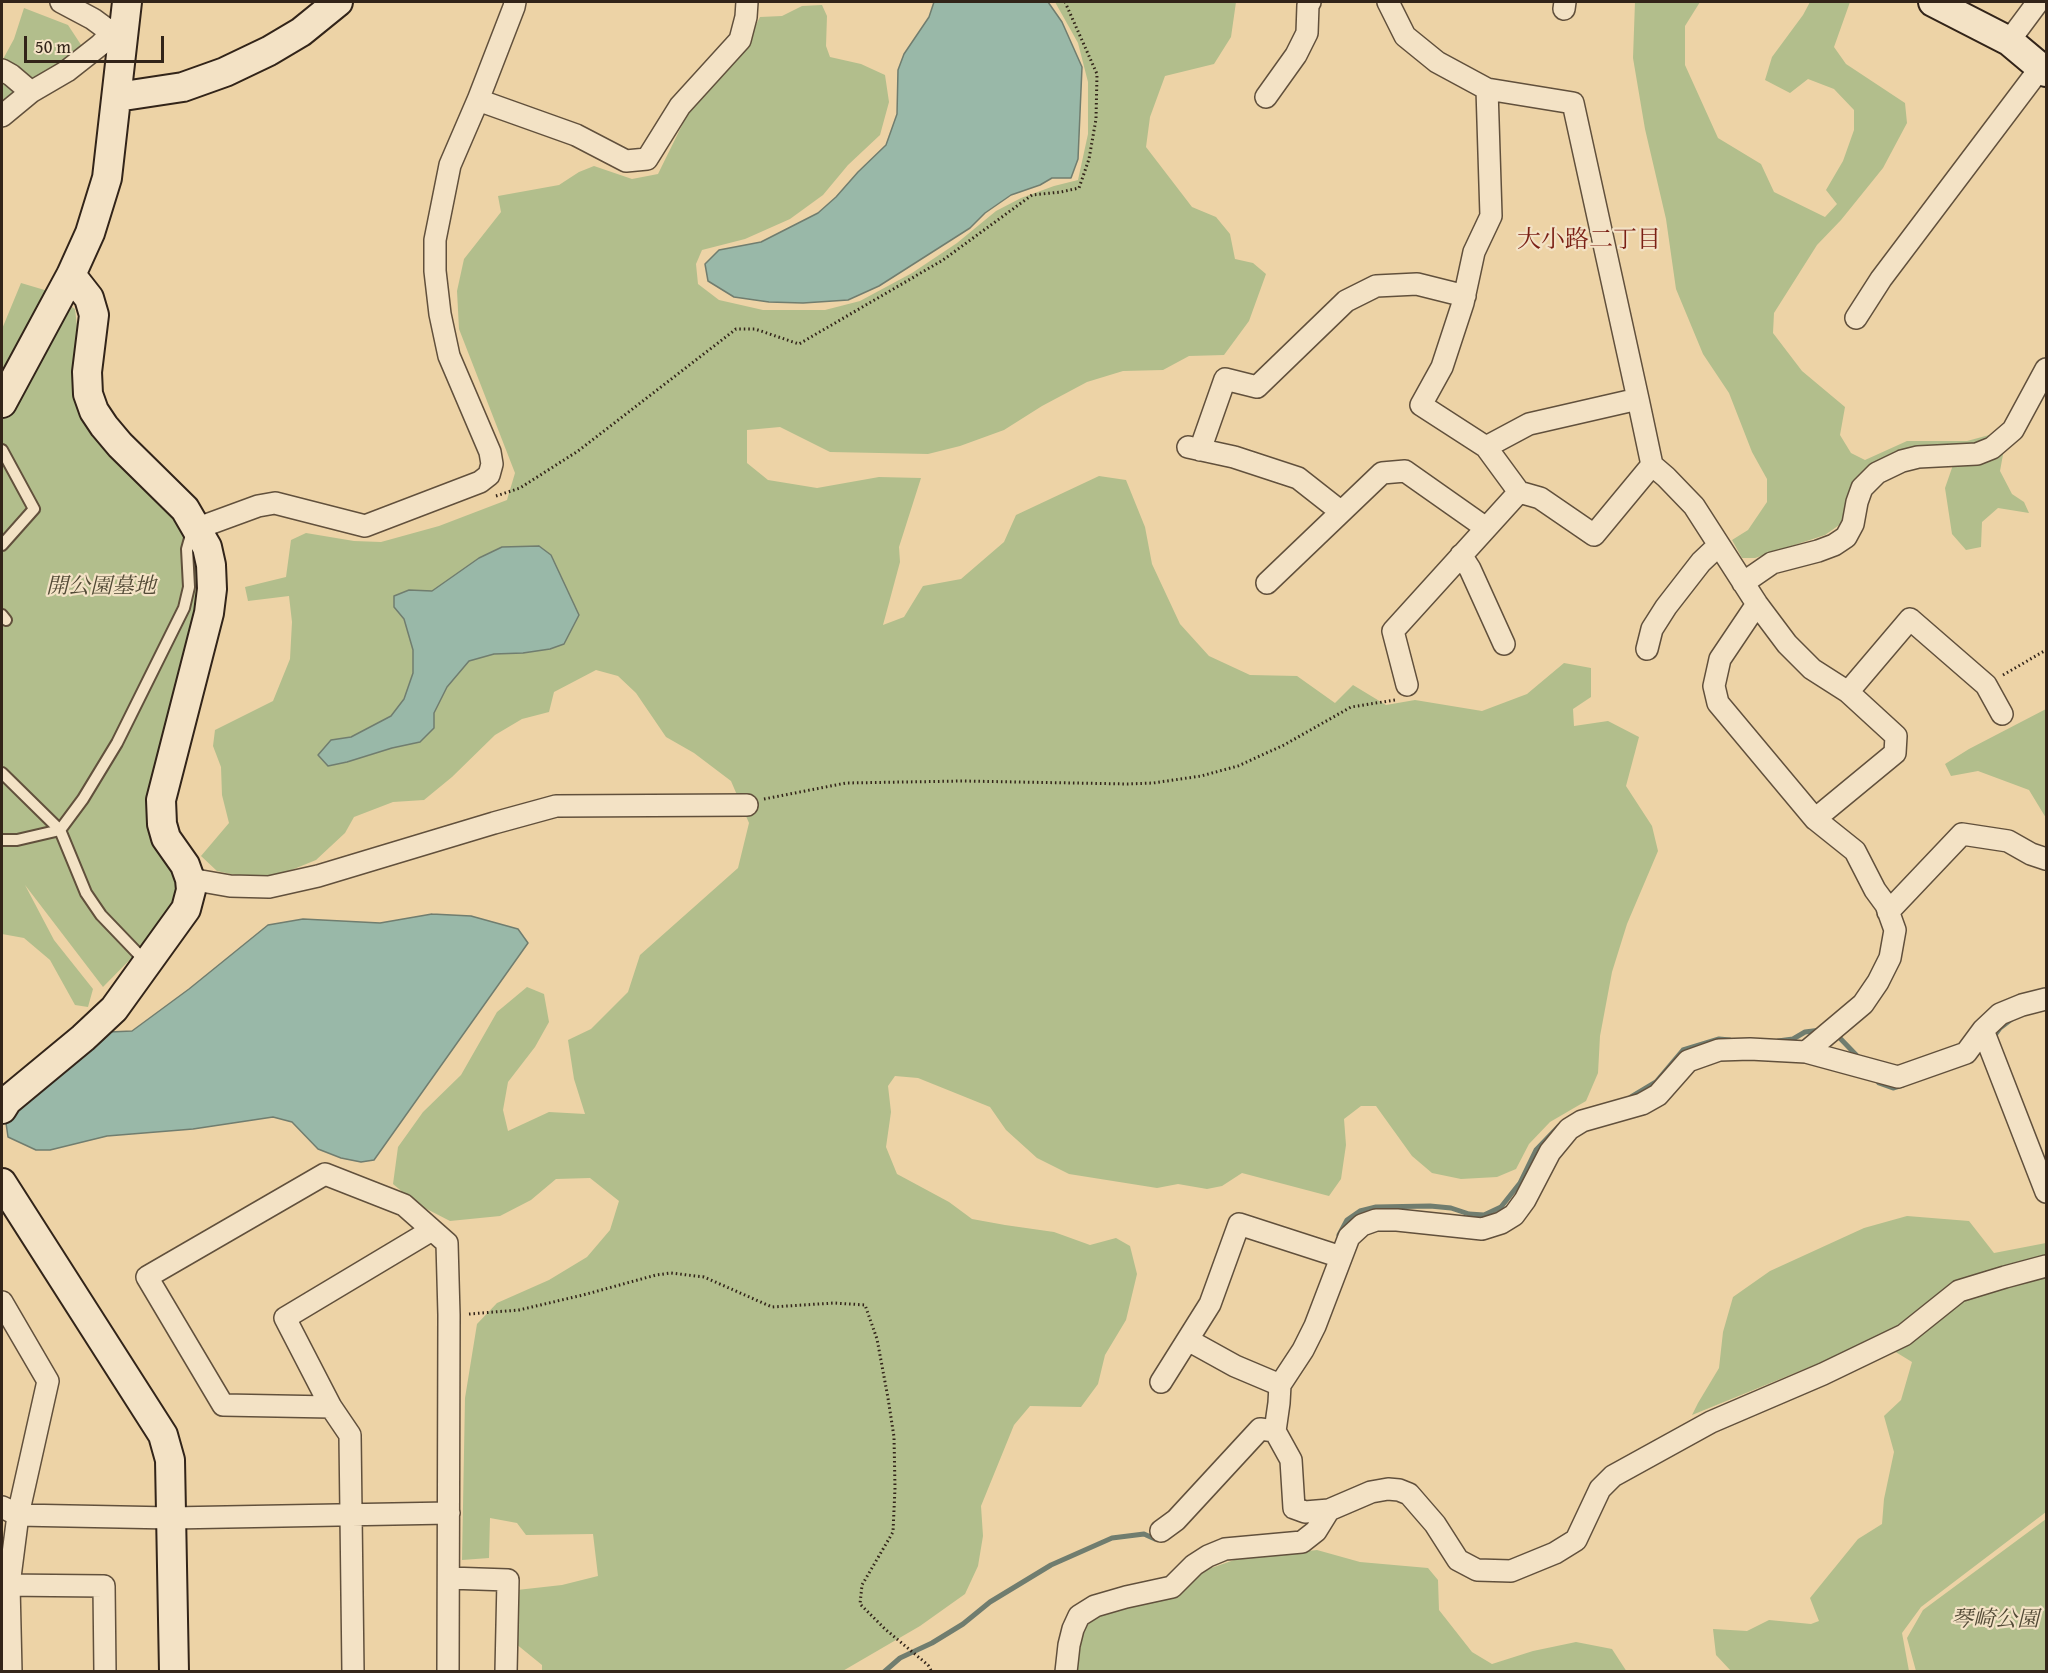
<!DOCTYPE html>
<meta charset="utf-8">
<style>
body{margin:0}
#map{position:relative;width:2048px;height:1673px;overflow:hidden;background:#edd3a6;font-family:"Gentium Book Plus",serif}
canvas{display:block}
.frame{position:absolute;inset:0;border:3px solid #322419;pointer-events:none}
.scale{position:absolute;left:24px;top:36px;width:140px;height:27px;box-sizing:border-box;border:3px solid #322419;border-top:0;padding-left:8px;font-size:18px;line-height:21px;white-space:nowrap;color:#322419;-webkit-text-stroke:4px #f3e2c5;paint-order:stroke}
</style>
<div id="map">
<canvas width="2048" height="1673"></canvas>
<div class="frame"></div>
<div class="scale">50 m</div>
</div>
<script>
const context = document.querySelector('canvas').getContext('2d');
context.lineJoin = 'round';
function fill(path, color) {
  context.fillStyle = color;
  context.fill(path, 'evenodd');
}
function shape(rows) {
  const path = new Path2D();
  for (const r of rows) {
    path.moveTo(r[0], r[1]);
    for (let i = 2; i < r.length; i += 2) path.lineTo(r[i], r[i + 1]);
  }
  return path;
}
function trace(path, color, width, dash) {
  context.strokeStyle = color;
  context.lineWidth = width;
  context.lineCap = dash ? 'butt' : 'round';
  context.setLineDash(dash || []);
  context.stroke(path);
}
function label(font, color, halo, rows, align = 'center') {
  context.font = font + ' "Gentium Book Plus","Noto Serif JP",serif';
  context.lineWidth = 4.5;
  context.setLineDash([]);
  context.textBaseline = 'middle';
  context.strokeStyle = halo;
  context.fillStyle = color;
  for (const [text, x, y, turn = 0] of rows) {
    context.save();
    context.translate(x, y);
    context.rotate((+turn || 0) * Math.PI / 180);
    context.textAlign = isNaN(turn) ? turn : align;
    if (halo) context.strokeText(text, 0, 0);
    context.fillText(text, 0, 0);
    context.restore();
  }
}
const green = shape([
 [1055,2,1236,2,1231,37,1214,64,1165,76,1150,117,1146,147,1192,207,1216,217,1230,234,1235,259,1253,263,1266,274,1249,321,1224,355,1189,356,1163,370,1123,371,1087,382,1042,406,1004,430,960,446,928,454,830,452,780,427,747,430,747,463,768,480,817,488,879,477,921,478,899,547,900,562,883,625,904,617,923,586,961,579,1004,542,1016,515,1099,476,1126,480,1145,527,1152,564,1180,624,1209,656,1250,675,1297,676,1335,703,1353,685,1386,705,1415,700,1482,711,1527,694,1564,663,1591,668,1591,697,1573,709,1574,726,1608,721,1639,737,1626,786,1652,826,1658,851,1627,924,1612,972,1600,1036,1598,1073,1586,1101,1550,1122,1529,1144,1516,1169,1497,1177,1461,1179,1432,1173,1412,1156,1376,1106,1361,1106,1344,1119,1346,1145,1341,1179,1329,1196,1242,1173,1222,1186,1207,1189,1178,1184,1157,1188,1069,1174,1037,1158,1006,1130,990,1107,918,1078,895,1076,888,1086,891,1112,886,1147,897,1174,949,1202,972,1219,1005,1225,1054,1232,1090,1245,1116,1238,1130,1246,1137,1274,1126,1320,1105,1355,1098,1384,1081,1407,1030,1406,1014,1425,981,1506,983,1536,978,1566,965,1594,920,1626,841,1672,542,1671,542,1665,510,1639,517,1590,562,1585,598,1576,593,1534,526,1535,517,1523,490,1518,489,1558,462,1560,465,1398,477,1324,497,1303,549,1280,587,1257,610,1230,619,1201,590,1178,556,1179,531,1200,500,1216,450,1221,417,1204,393,1184,398,1147,423,1112,461,1075,497,1012,527,987,544,994,549,1022,535,1047,508,1082,503,1110,508,1131,549,1112,585,1114,574,1079,568,1040,591,1029,628,992,640,955,738,868,749,823,731,781,694,753,666,737,636,693,618,676,596,670,554,692,549,712,522,719,495,735,452,777,424,800,393,802,354,817,345,833,316,860,284,873,249,878,217,871,201,856,229,823,222,795,221,767,213,746,215,730,273,701,290,659,292,622,289,596,248,601,245,587,286,577,291,540,306,533,354,541,381,542,439,526,507,500,515,473,459,329,457,291,464,259,501,212,498,196,559,185,579,172,594,166,632,179,658,174,689,111,748,40,760,17,782,16,802,6,822,5,827,16,826,46,830,57,861,64,885,75,889,102,880,135,848,165,823,195,790,219,745,239,702,250,696,264,698,284,719,300,763,310,825,310,860,301,912,273,957,243,996,211,1021,198,1054,186,1078,180,1088,134,1088,82,1078,43],
 [1635,2,1700,2,1685,26,1685,65,1718,138,1761,164,1774,192,1825,217,1837,204,1826,190,1843,161,1854,130,1854,110,1834,89,1808,79,1790,93,1765,80,1772,57,1803,15,1810,2,1850,2,1834,47,1846,64,1905,103,1907,123,1883,168,1841,220,1817,245,1774,313,1773,333,1802,371,1845,407,1840,435,1851,453,1865,460,1907,441,1967,441,1993,434,2004,449,2000,471,2012,494,2024,502,2029,513,1998,508,1982,522,1981,547,1966,550,1952,534,1945,488,1953,465,1934,451,1852,492,1842,523,1825,535,1755,558,1742,558,1732,540,1748,530,1767,502,1767,479,1752,452,1729,393,1703,354,1676,289,1666,219,1645,129,1633,58],
 [24,8,68,25,89,57,6,98,2,103,2,61,14,39],
 [21,283,48,291,75,309,77,326,73,374,86,426,164,505,197,548,201,597,151,812,152,845,172,870,180,894,168,921,103,987,25,885,54,940,93,989,88,1007,75,1005,50,960,24,938,2,934,2,329],
 [2046,709,2046,818,2029,790,1978,771,1951,776,1945,764,1969,749],
 [1907,1216,1969,1221,1994,1253,2046,1243,2046,1512,1921,1607,1902,1633,1909,1671,1731,1671,1716,1655,1713,1629,1747,1631,1769,1620,1811,1624,1819,1621,1810,1598,1858,1539,1882,1524,1884,1499,1894,1452,1884,1416,1901,1400,1912,1362,1876,1340,1692,1415,1698,1403,1719,1368,1723,1332,1733,1297,1770,1271,1864,1228],
 [2046,1519,2046,1671,1916,1671,1907,1638,1923,1610],
 [1317,1550,1360,1562,1428,1568,1438,1580,1439,1610,1472,1652,1492,1664,1533,1651,1576,1642,1612,1649,1627,1672,1073,1672,1080,1631,1102,1613,1197,1573,1237,1559]
]);
const water = shape([
 [934,2,1048,2,1062,22,1082,67,1078,159,1071,178,1052,178,1040,185,1011,195,985,213,970,228,879,286,848,300,803,303,769,302,734,297,708,281,705,264,719,250,761,242,818,213,836,197,858,172,886,145,897,114,898,70,904,54,929,17,934,2],
 [539,546,551,555,579,615,564,644,550,649,523,653,494,654,469,661,447,687,434,713,434,728,420,742,392,748,347,762,328,766,318,755,331,740,351,737,391,716,404,699,413,673,413,650,404,619,394,607,394,596,409,590,432,591,479,558,502,547,539,546],
 [432,914,471,916,518,929,528,943,374,1160,361,1162,341,1158,318,1149,292,1122,273,1117,193,1129,107,1136,50,1150,36,1150,8,1137,6,1123,21,1100,109,1032,132,1031,189,989,268,925,303,919,380,923,432,914]
]);
const stream = shape([
 [1835,1033,1861,1060],
 [1992,1039,2000,1028,2013,1018],
 [1778,1041,1793,1039,1805,1032,1821,1030],
 [1875,1077,1879,1083,1893,1088,1903,1085],
 [1631,1097,1656,1082,1683,1050,1719,1039,1730,1040],
 [1339,1235,1347,1220,1360,1211,1376,1207,1430,1206,1451,1208,1469,1214,1484,1215,1501,1207,1520,1183,1536,1150,1559,1126],
 [884,1672,900,1658,932,1643,963,1624,990,1602,1051,1565,1112,1538,1144,1534,1155,1539,1159,1538]
]);
const path = shape([
 [496,496,520,488,578,451,736,329,755,329,799,344,943,260,1032,195,1061,192,1079,188,1089,159,1096,119,1097,74,1065,2],
 [2003,675,2046,650],
 [764,799,846,783,963,781,1127,784,1153,783,1201,776,1238,766,1284,745,1351,707,1395,700],
 [469,1314,519,1310,583,1295,656,1275,671,1273,704,1277,772,1307,834,1303,865,1305,877,1339,888,1398,894,1437,895,1488,893,1532,862,1585,860,1604,885,1629,928,1665,932,1672]
]);
const lane = shape([
 [2,450,34,509,2,545],
 [2,615,6,620],
 [2,773,60,830,86,893,101,915,147,963],
 [2,840,17,840,60,830,83,799,117,743,184,608,189,587,187,549,192,531]
]);
const street = shape([
 [61,2,93,19,112,33,124,35],
 [1388,2,1405,36,1437,62,1487,89,1573,103,1638,399,1529,424,1486,447],
 [1564,9,1565,2],
 [2009,41,2038,2],
 [2,70,11,75,31,92],
 [1487,89,1491,216,1474,252,1463,303,1442,367,1421,405,1486,447,1519,492,1540,498,1594,535,1652,465],
 [1266,97,1296,55,1307,33,1308,5,1310,2],
 [478,100,576,135,626,161,647,159,680,106,740,40,746,17,747,2],
 [2,116,31,92,67,71,100,45,112,33],
 [1856,318,1881,279,2041,67],
 [1638,399,1652,465,1666,477,1694,506,1757,604,1787,644,1812,669,1848,692,1896,736,1895,753,1815,819],
 [1188,447,1234,457,1298,478,1340,511],
 [1200,450,1225,379,1257,387,1346,301,1376,286,1417,284,1465,296],
 [198,528,258,506,275,503,365,526,480,482,489,475,492,464,490,452,449,356,440,314,435,271,435,240,450,165,478,100,514,7,515,2],
 [1461,555,1470,569,1504,644],
 [1267,583,1382,473,1405,471,1486,528],
 [1743,583,1772,563,1818,551,1834,545,1846,537,1853,524,1857,502,1862,488,1877,473,1902,461,1918,457,1977,454,1992,448,2013,430,2046,369],
 [1757,604,1720,659,1714,686,1718,703,1815,819,1855,851,1875,890,1886,905,1895,930,1890,958,1878,982,1863,1004,1806,1052],
 [1647,649,1652,629,1666,607,1701,562,1719,545],
 [1407,685,1393,631,1519,492],
 [1848,692,1910,619,1986,685,2002,714],
 [190,879,230,886,269,887,318,876,494,823,556,806,747,805],
 [1888,912,1962,834,2008,841,2031,854,2046,859],
 [2046,999,2022,1005,2000,1014,1983,1030,1966,1053,1898,1077,1806,1052,1750,1049,1719,1050,1688,1061,1658,1095,1642,1104,1582,1121,1569,1129,1550,1152,1525,1200,1514,1215,1501,1223,1482,1229,1397,1220,1376,1220,1362,1225,1349,1237,1315,1326,1303,1350,1280,1385,1279,1403,1275,1431,1291,1460,1294,1508,1305,1512,1329,1510,1371,1492,1388,1489,1399,1490,1409,1494,1435,1524,1458,1560,1477,1570,1511,1571,1555,1553,1576,1540,1600,1489,1613,1476,1711,1422,1823,1374,1904,1335,1959,1291,2005,1277,2046,1266],
 [1983,1030,2046,1192],
 [2,1302,48,1381,18,1515,9,1585,11,1672],
 [1188,1340,1235,1366,1280,1385],
 [1161,1382,1210,1304,1239,1224,1341,1257],
 [331,1407,223,1405,147,1277,325,1174,404,1205,447,1243,449,1315,448,1672],
 [2,1507,18,1515,171,1518,449,1513],
 [1161,1531,1176,1520,1260,1429,1275,1431],
 [449,1578,508,1580,506,1672],
 [2,1585,104,1586,105,1672],
 [353,1672,350,1435,331,1407,285,1318,432,1230],
 [1066,1672,1069,1645,1073,1629,1079,1616,1095,1606,1126,1597,1172,1587,1194,1565,1208,1556,1225,1549,1302,1542,1316,1531,1329,1510]
]);
const secondary = shape([
 [1933,2,2009,41,2046,72],
 [117,97,183,87,225,72,269,51,301,32,338,2],
 [2,403,71,275,90,233,107,178,127,2],
 [2,1109,7,1101,83,1038,114,1009,186,909,191,890,190,879,185,865,166,838,162,824,161,800,209,613,212,589,211,565,207,547,185,509,120,445,104,426,94,411,88,394,87,372,94,315,89,298,71,275],
 [2,1183,163,1435,170,1460,174,1672]
]);
const parkNames = [
 ["開公園墓地",101,587],
 ["琴崎公園",1995,1620]
];
const neighbourhoodNames = [
 ["大小路二丁目",1589,241]
];
fill(green, '#b2be8c');
fill(water, '#99b8a8');
trace(water, '#707d6f', 1.5);
trace(stream, '#707d6f', 5);
trace(lane, '#61503c', 14);
trace(street, '#61503c', 24);
trace(secondary, '#322419', 32);
trace(path, '#322419', 3, [1.5, 3]);
trace(lane, '#f3e2c5', 10);
trace(street, '#f3e2c5', 21);
trace(secondary, '#f3e2c5', 28);
label('italic 22px', '#524a36', '#f3e2c5', parkNames);
label('24px', '#7a1f14', '#f3e2c5', neighbourhoodNames);
</script>
